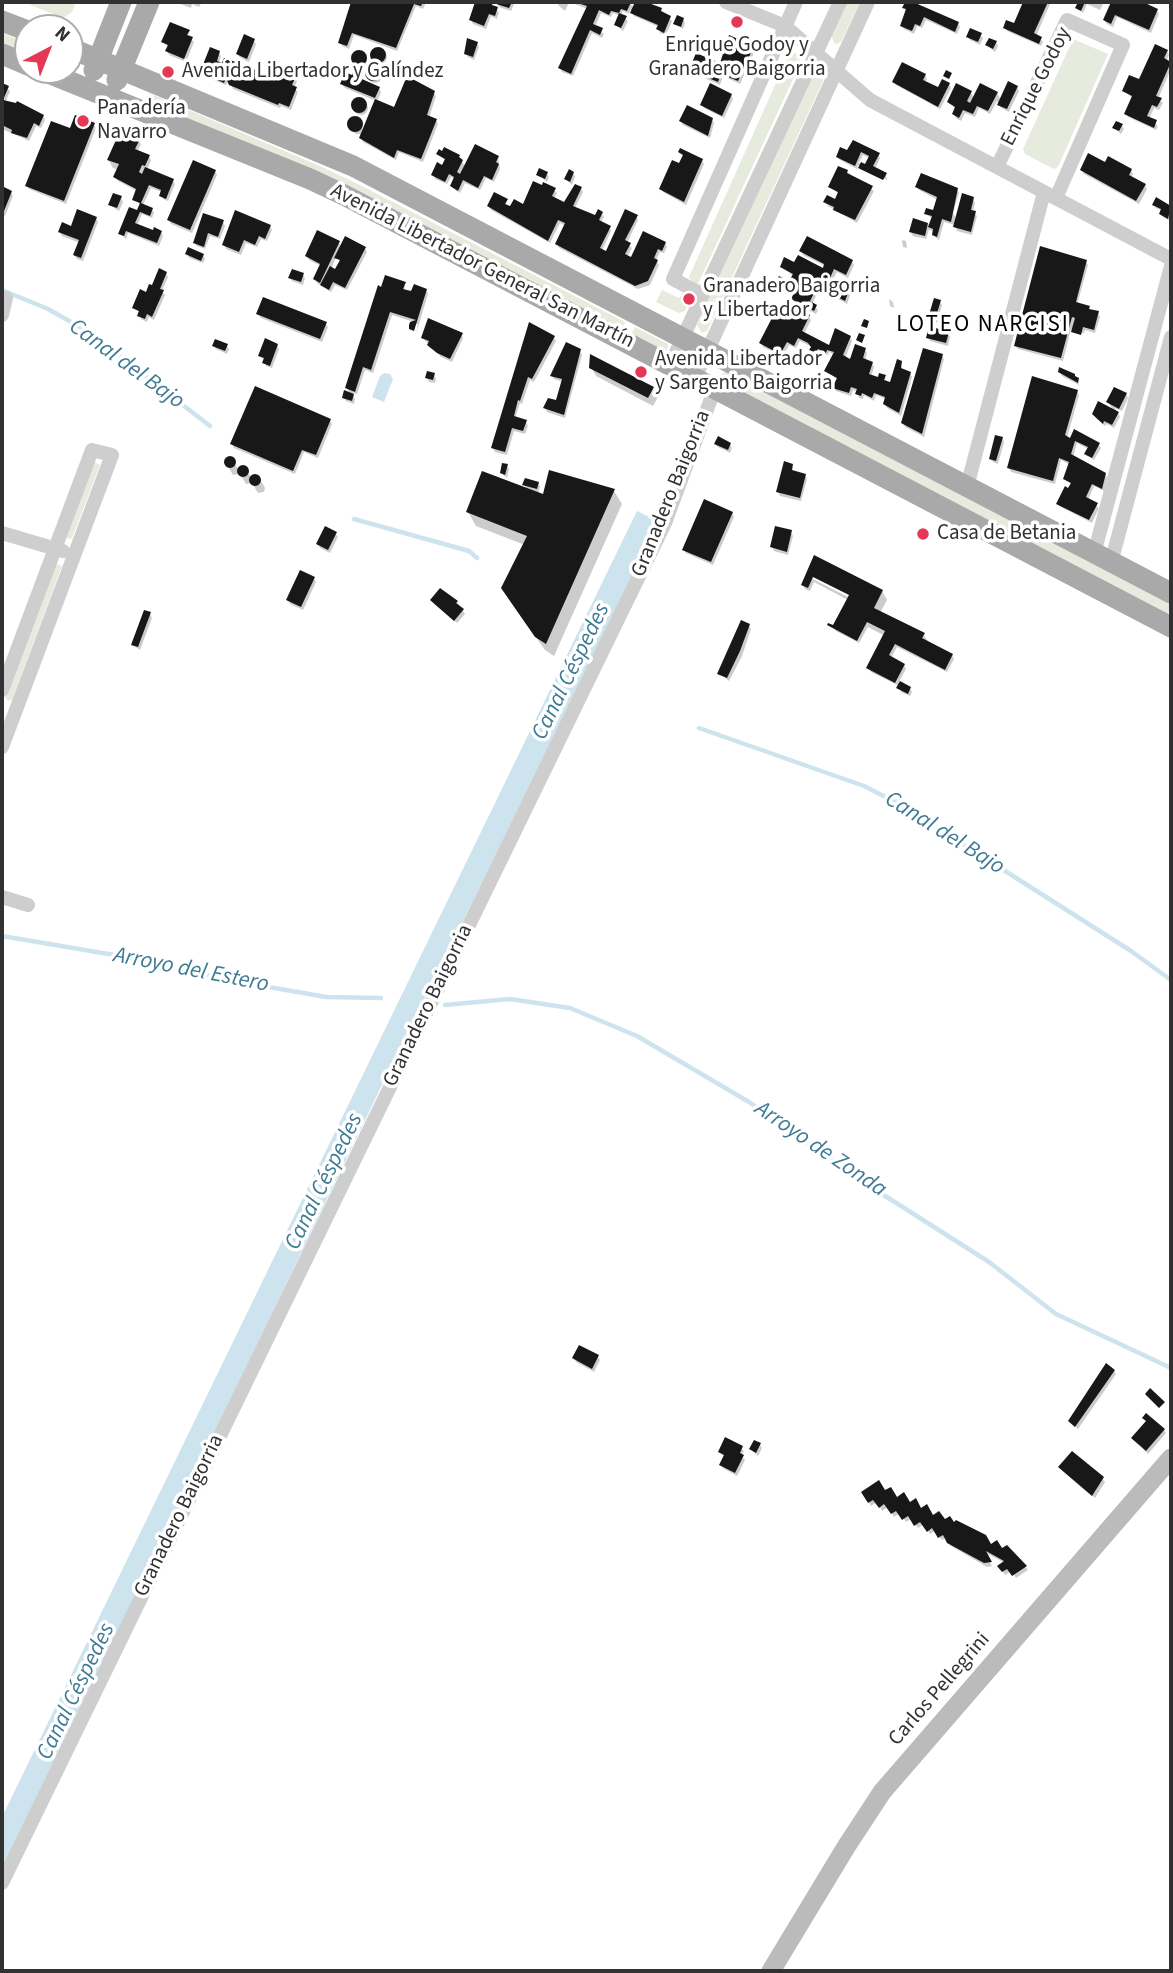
<!DOCTYPE html>
<meta charset="utf-8">
<style>
body{margin:0}
#map{position:relative;width:1173px;height:1973px;overflow:hidden;background:#fff;font-family:"Source Sans 3",sans-serif}
canvas{display:block}
.frame{position:absolute;inset:0;border:4px solid #313131;pointer-events:none}
.north{position:absolute;left:14px;top:14px;width:70px;height:70px;box-sizing:border-box;background:#fff;border:2px solid #adadad;border-radius:50%;rotate:42deg;font-size:19px;font-weight:700;line-height:28px;text-align:center;color:#313131}
.north::after{content:'';display:block;margin:auto;width:24px;height:32px;background:#e43854;clip-path:polygon(50% 0,100% 100%,50% 72%,0 100%)}
</style>
<div id="map">
<canvas width="1173" height="1973"></canvas>
<div class="frame"></div>
<div class="north">N</div>
</div>
<script>
const context = document.querySelector('canvas').getContext('2d');
context.lineJoin = 'round';
function fill(path, color) {
  context.fillStyle = color;
  context.fill(path, 'evenodd');
}
function shape(rows) {
  const path = new Path2D();
  for (const r of rows) {
    if (r.length === 3) {
      path.moveTo(r[0] + r[2], r[1]);
      path.arc(r[0], r[1], r[2], 0, 2 * Math.PI);
      continue;
    }
    path.moveTo(r[0], r[1]);
    for (let i = 2; i < r.length; i += 2) path.lineTo(r[i], r[i + 1]);
  }
  return path;
}
function trace(path, color, width, dash) {
  context.strokeStyle = color;
  context.lineWidth = width;
  context.lineCap = dash ? 'butt' : 'round';
  context.setLineDash(dash || []);
  context.stroke(path);
}
function label(font, color, halo, rows, align = 'center') {
  context.font = font + ' "Source Sans 3",sans-serif';
  context.lineWidth = 7;
  context.setLineDash([]);
  context.textBaseline = 'middle';
  context.strokeStyle = halo;
  context.fillStyle = color;
  for (const [text, x, y, turn = 0] of rows) {
    context.save();
    context.translate(x, y);
    context.rotate((+turn || 0) * Math.PI / 180);
    context.textAlign = isNaN(turn) ? turn : align;
    if (halo) context.strokeText(text, 0, 0);
    context.fillText(text, 0, 0);
    context.restore();
  }
}
const green = shape([
 [23,2,76,2,72,12,63,18],
 [847,2,860,2,841,42,835,44,831,36],
 [2,33,28,44,28,56,2,46],
 [1073,39,1108,54,1058,167,1054,169,1025,154,1023,149],
 [792,52,799,55,801,62,698,284,694,284,689,277,789,54],
 [817,74,821,75,823,81,707,331,702,333,697,325,812,76],
 [149,93,320,166,364,187,625,322,621,331,145,103],
 [662,290,679,298,682,293,690,295,691,298,685,311,679,313,656,302],
 [635,327,668,344,667,352,631,335],
 [725,372,1171,602,1171,612,1167,613,719,380,720,375],
 [94,462,100,465,72,538,68,539,67,537],
 [56,564,62,566,12,700,8,701,5,697]
]);
const water = shape([
 [384,373,390,374,393,379,384,402,372,397,380,376],
 [637,511,660,522,381,1087,2,1873,2,1817]
]);
const shadow = shape([
 [175,2,202,2,199,7,192,4,191,8],
 [354,2,426,2,423,9,416,6,397,51,354,35,349,49,342,46,340,43],
 [477,2,491,2,488,13,491,14,496,2,494,8,499,12,497,19,491,16,486,29,473,24,471,20],
 [497,2,497,3,515,2,511,11,499,7],
 [560,2,569,2,565,11,558,5],
 [569,2,629,2,634,8,636,2,641,2,661,10,672,21,666,35,660,33,659,27,634,16,630,10,629,14,623,11,621,16,628,21,623,31,616,25,620,16,613,13,611,17,601,13,595,27,604,34,602,38,592,33,573,76,562,72,560,68,588,9],
 [906,2,958,24,960,27,957,34,926,20,922,28,917,26,914,34,904,29,902,26,906,12,904,8],
 [1025,2,1051,2,1036,36,1043,42,1041,46,1007,31,1005,27,1014,26],
 [1080,2,1104,2,1100,10,1087,4,1083,13,1077,8],
 [1113,2,1139,2,1157,10,1159,14,1151,33,1117,17,1113,27,1107,24,1104,20],
 [683,19,685,23,683,29,675,23],
 [188,31,189,37,194,42,186,62,169,55,167,51,168,47,163,42],
 [980,35,983,38,980,45,970,40,968,37],
 [253,40,256,44,249,62,240,58,238,54],
 [996,42,998,46,995,52,987,45],
 [477,43,479,47,474,60,468,57,466,53],
 [753,47,755,51,740,84,723,76,720,85,693,73,691,69,721,66],
 [380,57,7],
 [1167,51,1169,55,1166,61,1170,63,1171,69,1158,99,1163,103,1159,110,1154,108,1149,119,1158,126,1156,130,1128,117,1126,113,1133,98,1124,91,1140,81],
 [360,60,7],
 [219,53,221,56,219,63,274,79,296,75,298,79,294,88,298,92,291,110,281,106,280,108,233,89,229,80,226,85,204,76,202,72],
 [375,76,7],
 [357,71,360,80,379,88,381,92,377,102,395,109,433,92,436,96,429,118,436,120,438,124,423,162,399,152,396,160,363,142,361,138,363,134,356,134,352,131,349,122,352,119,360,121,363,132,376,101,345,88,342,84,354,78],
 [925,75,927,79,925,83,939,89,949,84,951,88,940,109,896,85,894,82],
 [2,85,10,91,5,103,43,116,45,120,41,128,36,126,29,141,2,129],
 [956,86,971,93,974,98,997,93,1001,100,1017,88,1019,91,1009,112,1001,108,997,101,990,114,979,108,975,117,965,113,961,121,956,118,954,114,956,109,949,102],
 [731,95,733,99,724,118,704,108,702,105],
 [361,108,7],
 [712,119,714,123,710,138,683,125,681,121],
 [94,125,96,128,66,204,29,189,27,186,71,131],
 [1122,126,1124,129,1121,134,1114,128],
 [138,140,141,144,137,152,149,157,151,160,147,170,173,181,175,184,168,201,163,199,162,192,151,188,143,205,152,209,154,213,152,218,142,214,137,226,161,232,163,236,159,246,128,233,126,239,120,233,138,212,141,205,134,199,137,191,118,181,115,177,118,170,113,168,108,159],
 [853,142,878,154,880,158,875,169,886,174,887,180,861,169,858,165,857,169,840,160,838,157,848,153],
 [863,155,870,158,866,166,859,163],
 [680,152,702,160,704,164,686,205,663,192,661,189,679,166,684,157],
 [438,154,459,156,465,167,498,157,500,169,494,182,486,178,480,190,465,183,460,193,452,186,455,179,451,177,447,184,435,179,433,175,443,167,446,161],
 [1105,164,1131,170,1133,174,1131,178,1145,185,1147,189,1139,204,1084,174,1082,170],
 [215,171,217,175,192,233,171,224,169,220],
 [847,172,874,191,857,223,828,206,825,202,836,201,839,194,830,187],
 [573,173,575,177,572,185,566,179],
 [547,174,549,177,547,182,538,175],
 [917,187,956,189,959,193,953,213,957,220,973,199,975,203,973,212,977,216,972,235,957,231,955,225,944,222,939,240,933,235,934,231,929,230,926,239,913,236,911,232,914,220,931,225,933,219,926,214,934,212,938,200,919,190],
 [2,188,11,192,13,196,5,216,2,213],
 [581,189,583,192,575,208,596,217,601,213,604,217,600,223,609,227,611,231,602,251,607,253,636,216,638,220,627,243,632,248,627,257,631,259,665,243,667,247,664,253,660,252,656,260,659,265,650,285,638,289,559,248,557,244,566,226,560,223,550,243,491,210,489,206,506,200,507,207,524,206,554,190,557,193,554,199,565,204],
 [121,198,123,202,119,211,110,205],
 [1156,200,1171,207,1170,221,1163,217,1162,211,1156,208,1154,205],
 [96,218,98,222,83,261,77,259,74,255,80,243,62,236,60,232],
 [223,222,225,226,220,239,210,236,205,249,197,246,195,243],
 [270,226,272,230,267,241,261,239,257,247,246,243,241,255,226,249,224,245],
 [902,240,906,241,907,248,903,247],
 [339,243,341,248,365,248,367,252,347,290,335,285,331,292,317,283,315,279,321,266,309,260,307,256],
 [336,257,341,262,336,272,331,269],
 [801,251,852,262,854,265,848,278,837,272,832,281,849,290,851,293,847,304,822,290,819,295,817,294,812,304,818,310,816,314,795,303,793,299,795,295,778,282,790,283,793,276,782,267,824,270,825,266,803,255],
 [187,254,203,255,205,259,203,263,189,258],
 [1085,261,1088,265,1077,305,1098,313,1100,317,1095,333,1085,330,1084,333,1074,333,1071,329,1063,361,1018,349,1016,346],
 [166,273,168,277,162,291,165,295,154,320,149,317,147,322,141,319,140,313,134,308],
 [303,275,305,278,303,285,292,281,290,278],
 [404,283,405,291,426,290,428,294,416,334,418,324,414,324,412,331,411,321,392,315,373,373,365,370,357,394,352,393,355,399,354,404,346,401,344,397,350,394,347,388],
 [889,299,893,302,894,308,890,306],
 [940,302,942,305,937,323,930,318],
 [258,314,325,323,328,327,322,342,261,318],
 [809,317,811,320,804,334,830,347,850,337,852,341,845,358,851,361,865,350,867,353,865,361,872,363,874,367,871,377,879,380,885,376,886,383,891,384,901,362,902,370,910,373,912,377,901,416,887,408,885,404,886,399,876,395,874,401,864,395,863,399,859,398,858,392,853,390,851,396,836,391,834,388,838,380,826,371,835,355,829,352,828,355,820,352,818,356,814,353,812,347,800,341,796,348,789,345,785,353,791,359,788,366,781,361,783,357,763,347,761,343],
 [530,325,554,337,556,341,534,382,530,380,522,404,520,403,515,419,526,422,528,426,525,434,514,431,507,455,495,452,493,448],
 [461,334,463,338,452,362,441,357,423,338],
 [948,334,950,337,948,346,930,341,928,337],
 [277,345,279,349,272,368,266,366,265,361,260,356],
 [214,346,227,346,229,349,227,354,216,349],
 [580,351,582,355,565,418,547,412,545,408,557,402,563,382,554,379,552,376],
 [942,355,944,359,924,437,905,427,903,423],
 [591,367,653,389,658,397,653,406,596,376],
 [1060,372,1078,379,1079,385,1062,376],
 [434,375,436,379,435,383,429,382,427,378],
 [1077,391,1079,395,1067,438,1098,444,1101,448,1094,460,1086,454,1088,449,1077,443,1073,457,1105,474,1107,478,1104,491,1094,486,1088,500,1099,508,1092,523,1061,507,1058,504,1072,485,1065,479,1070,465,1061,460,1055,484,1011,472,1009,468],
 [1126,394,1128,398,1122,411,1115,408,1120,417,1114,428,1107,424,1105,426,1096,418,1094,414,1113,410,1108,402],
 [330,421,332,424,318,458,304,452,295,474,234,448,232,444],
 [1002,438,1004,442,998,464,993,462,990,459],
 [716,444,730,444,732,448,730,453,718,447],
 [232,459,238,469,245,467,251,478,255,476,260,479,265,488,264,492,258,493,252,483,246,484,240,474,233,475,226,463,226,460],
 [792,465,793,473,805,475,807,479,801,501,780,496,778,492],
 [507,466,509,469,507,478,502,473],
 [538,483,540,487,538,494,544,496,614,491,622,504,554,656,545,650,511,602,525,545,476,526,468,512,527,490,524,484],
 [732,513,734,517,713,565,686,553,684,550],
 [791,532,793,536,788,555,774,551,772,547],
 [335,533,338,537,330,553,320,548,318,544],
 [807,576,850,598,882,591,887,600,880,613,923,634,929,643,952,655,954,659,947,672,897,647,891,658,904,665,906,669,899,682,910,688,912,692,910,696,901,692,899,686,871,672,868,668,885,636,868,627,859,643,836,631,834,628,848,600,814,582,810,591,805,589,803,585],
 [314,579,316,582,303,610,290,604,288,600],
 [457,602,465,614,457,623,434,604],
 [150,614,152,618,140,650,133,645],
 [749,626,751,629,742,656,729,681,719,673],
 [598,1357,600,1360,594,1372,576,1362,574,1358],
 [1114,1371,1116,1374,1078,1429,1070,1421],
 [1164,1430,1166,1433,1148,1454,1133,1438],
 [760,1445,762,1448,758,1456,751,1449],
 [741,1448,744,1451,741,1456,745,1460,737,1476,723,1468,721,1465,725,1457,720,1452],
 [1060,1467,1102,1478,1105,1482,1095,1498],
 [863,1493,884,1493,933,1517,955,1526,990,1546,1002,1550,1007,1547,1028,1570,1016,1578,1011,1571,1005,1575,999,1566,1005,1563,984,1552,992,1566,987,1567,951,1546,946,1537,942,1540,935,1531,930,1534,924,1524,918,1528,911,1519,906,1522,900,1513,894,1517,888,1507,882,1511,877,1502,871,1506]
]);
const stream = shape([
 [2,290,48,309,87,331,210,426],
 [354,519,469,551,477,558],
 [699,728,864,786,903,806,1131,951,1171,980],
 [2,936,126,957,229,980,326,997,381,998],
 [445,1005,510,999,570,1008,637,1036,749,1102,868,1185,989,1262,1056,1314,1171,1368]
]);
const building = shape([
 [351,2,423,2,421,6,414,4,396,48,352,33,347,46,338,43],
 [475,2,512,2,509,8,493,3,492,5,498,7,495,16,489,14,484,26,469,20],
 [574,2,631,2,627,11,621,9,619,13,611,11,609,15,599,10,593,24,603,28,600,35,590,30,571,74,558,68,587,6],
 [635,2,646,2,662,8,661,11,671,16,664,33,656,29,658,25,630,13],
 [905,2,913,2,959,22,955,32,924,17,920,26,915,24,912,31,900,26,906,9,902,8],
 [1023,2,1048,2,1034,33,1042,37,1039,44,1003,28,1006,20,1014,23],
 [1078,2,1085,2,1081,11,1075,8],
 [1111,2,1143,2,1158,9,1149,30,1115,15,1111,24,1103,20],
 [619,13,627,16,621,28,614,25],
 [677,15,684,18,681,27,673,24],
 [170,22,190,30,187,35,193,37,184,59,165,51,168,45,161,42],
 [970,28,982,33,978,42,966,37],
 [244,34,255,39,247,59,236,54],
 [729,35,754,46,738,81,721,74,718,82,689,70,696,53,720,63],
 [467,38,478,42,473,57,464,54],
 [989,38,997,41,993,49,985,45],
 [690,40,699,44,696,50,687,45],
 [1155,44,1168,50,1164,58,1171,62,1156,96,1162,98,1157,107,1152,105,1147,116,1157,120,1154,128,1124,114,1132,96,1122,91,1129,75,1139,79],
 [210,47,220,51,217,61,222,63,224,58,233,61,273,77,276,69,288,73,289,71,297,74,292,85,297,87,289,107,279,103,278,105,229,85,226,78,224,83,200,72],
 [378,55,8],
 [359,58,8],
 [902,62,926,74,923,80,938,87,942,79,950,83,938,107,892,82],
 [373,73,8],
 [354,68,359,71,355,76,380,87,375,98,340,84,345,72,352,75,352,71],
 [946,70,952,73,949,79,943,76],
 [407,76,435,91,427,115,437,119,421,159,397,150,394,158,359,138,375,99,394,107],
 [1008,81,1018,86,1007,109,997,105],
 [2,83,9,86,3,100,16,103,17,101,44,115,39,126,34,123,27,138,11,133,12,130,2,125],
 [710,83,732,94,722,116,700,105],
 [956,83,972,91,967,101,970,103,980,83,998,92,988,111,977,106,973,114,963,110,959,118,952,114,955,107,947,102],
 [359,105,8],
 [687,105,713,118,708,136,679,121],
 [75,115,95,123,64,201,25,186,51,121,70,128],
 [355,124,8],
 [1116,121,1123,124,1119,131,1112,128],
 [120,131,140,139,135,149,150,155,145,166,142,165,139,172,142,174,145,167,174,179,166,199,159,196,161,190,149,185,141,203,153,208,150,216,140,212,135,223,153,230,154,227,162,231,157,243,126,231,124,236,118,234,129,207,137,210,140,203,132,200,136,189,113,177,119,164,107,160],
 [853,140,880,153,873,166,887,173,883,180,858,168,861,162,865,164,869,156,861,152,855,166,836,157,840,147,847,150],
 [475,144,499,156,496,162,499,164,492,180,484,176,478,188,463,180,458,191,450,186,454,177,449,174,445,182,431,175,437,162,442,165,445,159,436,154,439,149,442,151,444,147,460,155,459,157,463,160,457,172,460,174],
 [680,148,703,159,684,202,659,189,672,160,679,163,683,155,678,152],
 [1088,153,1105,162,1108,156,1132,169,1129,175,1146,184,1136,201,1080,170],
 [193,160,216,170,190,230,167,220],
 [838,166,848,170,847,173,873,186,855,220,833,210,834,207,823,202,827,195,835,199,838,192,828,187],
 [539,168,548,172,545,179,536,175],
 [569,169,574,172,570,182,564,179],
 [921,173,958,188,951,222,942,219,937,237,932,235,933,229,928,227,932,216,924,214,926,208,933,210,937,197,915,187],
 [533,181,542,185,543,182,556,188,552,196,564,202,575,184,582,187,573,206,595,215,598,209,603,212,599,220,611,226,600,248,606,251,625,209,638,215,625,240,631,243,625,254,631,257,643,231,666,242,662,251,658,249,654,258,658,260,648,281,635,286,555,244,565,223,558,220,548,241,487,206,494,192,508,199,505,204,510,206,514,199,523,204],
 [2,186,12,191,2,216],
 [113,193,122,196,117,208,108,205],
 [962,193,974,197,971,210,976,211,971,232,953,227],
 [1156,197,1171,206,1168,219,1159,214,1161,209,1152,205],
 [77,209,97,217,81,258,73,255,79,240,58,232,62,222,71,226],
 [235,210,271,225,265,239,259,236,255,245,244,240,239,252,222,245],
 [203,213,224,220,218,237,208,233,204,247,193,243],
 [913,218,928,223,925,236,909,232],
 [317,230,340,241,320,283,313,279,320,264,305,256],
 [345,236,366,247,345,288,333,282,329,290,320,285,330,266,335,269,340,260,334,258],
 [807,236,853,260,846,275,834,269,830,278,850,288,845,301,820,288,817,292,815,291,810,301,817,305,814,311,791,299,794,293,776,282,779,276,789,281,793,274,780,267,784,257,794,262,798,255,823,268,824,264,799,251],
 [1040,246,1087,260,1076,302,1090,306,1089,309,1099,311,1094,330,1083,327,1081,335,1071,332,1075,318,1072,317,1061,358,1014,346],
 [188,247,204,254,201,261,185,254],
 [159,268,167,272,160,289,164,290,152,317,147,314,145,319,137,316,139,311,132,308,140,289,146,292,149,284,152,285],
 [292,269,304,273,301,282,288,278],
 [385,275,406,282,403,289,411,291,414,284,427,289,414,331,409,329,409,325,410,322,416,320,390,312,371,370,363,367,355,392,345,388,378,285,381,287],
 [263,297,327,322,320,339,256,314],
 [934,298,941,300,935,320,928,318],
 [785,303,810,315,802,331,829,345,835,328,851,336,843,355,850,359,855,344,866,348,863,358,873,362,869,374,878,377,879,373,886,375,884,380,890,382,897,359,902,361,901,368,911,372,899,413,883,404,885,397,874,393,872,398,862,393,861,396,855,394,857,389,851,387,849,393,832,388,837,378,824,371,834,352,827,350,826,353,818,349,816,353,809,350,811,347,808,343,798,338,794,346,787,342,782,351,780,350,778,353,759,343,773,316,777,318],
 [428,318,463,333,450,359,437,353,427,345,429,341,421,338],
 [864,319,869,321,867,328,861,326],
 [529,322,555,336,532,379,528,377,520,401,518,400,514,416,527,420,523,431,512,428,505,452,491,448],
 [929,326,949,332,946,343,926,338],
 [859,333,865,335,862,343,856,340],
 [265,338,278,344,270,366,262,363,264,358,258,356],
 [215,339,228,344,225,351,212,346],
 [566,342,581,349,564,415,543,408,548,398,556,400,562,379,550,376],
 [923,348,943,354,922,434,901,423],
 [784,351,791,354,785,364,779,361],
 [590,354,654,387,648,398,589,368],
 [1059,367,1075,374,1075,376,1079,378,1078,383,1058,372],
 [427,371,435,373,433,380,425,378],
 [1032,376,1078,390,1065,435,1070,438,1074,429,1100,443,1092,458,1084,454,1088,447,1075,441,1071,454,1106,473,1102,489,1092,484,1086,497,1098,503,1089,520,1056,504,1065,486,1068,488,1071,483,1063,479,1069,462,1059,458,1053,481,1007,468],
 [255,386,331,419,316,455,302,450,293,471,230,444],
 [1114,387,1127,393,1119,409,1106,402],
 [344,390,354,394,352,401,342,398],
 [1098,401,1119,412,1112,425,1104,421,1103,424,1092,414],
 [995,435,1003,437,996,461,989,459],
 [718,436,731,443,728,450,714,444],
 [230,462,6],
 [784,461,793,464,792,470,806,474,800,498,776,492],
 [502,463,508,464,505,475,500,473],
 [243,471,6],
 [549,470,615,489,546,644,535,637,501,588,527,536,466,512,482,471,543,494],
 [255,480,6],
 [525,478,539,482,537,489,522,485],
 [704,499,733,512,711,562,682,550],
 [325,526,337,532,328,550,316,544],
 [775,526,792,530,787,552,770,547],
 [814,555,883,590,874,608,925,633,922,638,953,654,945,670,895,644,889,655,905,664,895,683,866,668,885,631,867,622,857,641,827,625,828,623,833,625,849,595,813,577,808,588,801,585],
 [300,570,315,577,301,607,286,600],
 [440,588,458,601,456,603,464,609,454,621,430,600],
 [144,610,151,612,138,647,131,645],
 [741,620,750,624,740,651,727,678,717,674],
 [900,681,911,687,908,694,896,688],
 [579,1345,599,1355,592,1369,572,1358],
 [1106,1363,1115,1370,1075,1427,1068,1421],
 [1150,1388,1165,1402,1159,1408,1145,1394],
 [1146,1413,1165,1429,1146,1451,1131,1438,1146,1421,1142,1418],
 [725,1437,743,1446,740,1453,744,1455,735,1473,719,1465,724,1455,718,1452],
 [754,1440,761,1443,756,1453,749,1449],
 [1072,1451,1104,1477,1092,1496,1058,1467],
 [879,1480,885,1490,891,1487,897,1497,904,1492,910,1502,916,1498,921,1508,927,1504,933,1515,939,1511,945,1519,950,1516,954,1522,956,1520,986,1535,991,1544,997,1540,1002,1548,1007,1545,1027,1566,1012,1576,1007,1569,1002,1572,997,1566,1004,1561,986,1551,992,1562,984,1563,947,1543,943,1535,938,1538,932,1528,927,1532,920,1522,914,1526,908,1516,902,1520,896,1511,891,1514,884,1504,879,1508,873,1500,868,1503,861,1492]
]);
const minor = shape([
 [726,2,785,26,870,100,1171,259],
 [997,167,1067,20,1123,45,1056,198],
 [703,295,673,279,796,2],
 [2,315,6,298],
 [670,365,840,2],
 [695,378,868,2],
 [967,487,1044,192],
 [2,533,63,551],
 [1094,554,1171,266],
 [1111,563,1171,337],
 [2,690,92,450,112,455,2,747],
 [2,897,28,905],
 [2,1883,665,523,715,388]
]);
const secondary = shape([
 [771,1971,846,1847,882,1792,1171,1458]
]);
const primary = shape([
 [2,21,28,31],
 [70,48,353,166,1171,593],
 [2,54,28,65],
 [41,70,310,179,344,195,1171,627],
 [94,70,121,2],
 [117,80,149,2]
]);
const markers = [
 [737,22,7,"#e43854"],
 [168,72,7,"#e43854"],
 [83,121,7,"#e43854"],
 [689,299,7,"#e43854"],
 [641,372,7,"#e43854"],
 [923,534,7,"#e43854"]
];
const poiNames = [
 ["Enrique Godoy y",737,46,"center"],
 ["Granadero Baigorria",737,70,"center"],
 ["Avenida Libertador y Galíndez",182,72],
 ["Panadería",97,109],
 ["Navarro",97,133],
 ["Granadero Baigorria",703,287],
 ["y Libertador",703,311],
 ["Avenida Libertador",655,360],
 ["y Sargento Baigorria",655,384],
 ["Casa de Betania",937,534]
];
const streetNames = [
 ["Enrique Godoy",1037,87,-63],
 ["Avenida Libertador General San Martín",482,267,27],
 ["Granadero Baigorria",672,494,-68],
 ["Granadero Baigorria",429,1006,-64],
 ["Granadero Baigorria",180,1516,-64],
 ["Carlos Pellegrini",940,1690,-49]
];
const neighbourhoodNames = [
 ["LOTEO NARCISI",983,326]
];
const waterNames = [
 ["Canal del Bajo",126,365,36],
 ["Canal Céspedes",572,672,-64],
 ["Canal del Bajo",944,834,32],
 ["Arroyo del Estero",191,971,11],
 ["Arroyo de Zonda",820,1150,34],
 ["Canal Céspedes",325,1182,-64],
 ["Canal Céspedes",77,1692,-64]
];
fill(green, '#e6ebdd');
fill(water, '#cde3ed');
fill(shadow, '#0003');
trace(stream, '#cde3ed', 4.5);
fill(building, '#181818');
trace(minor, '#cecece', 14);
trace(secondary, '#bbb', 19);
trace(primary, '#a9a9a9', 21);
for (const [x, y, r, color] of markers) {
  const dot = new Path2D();
  dot.arc(x, y, r, 0, 2 * Math.PI);
  context.fillStyle = color;
  context.fill(dot);
  trace(dot, '#fff', 2.5);
}
label('21px', '#313131', '#fff', poiNames, 'left');
label('21px', '#313131', '#fff', streetNames);
context.letterSpacing = '2px';
label('23px', '#000', '#fff', neighbourhoodNames);
context.letterSpacing = '0px';
label('italic 23px', '#3f7a94', '#fff', waterNames);
</script>
